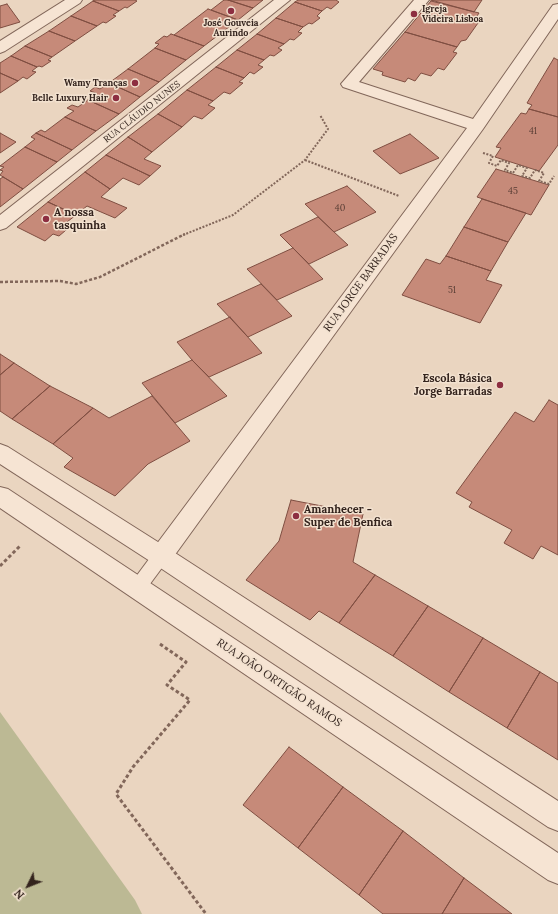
<!DOCTYPE html>
<meta charset="utf-8">
<style>
body{margin:0}
#map{position:relative;width:558px;height:914px;overflow:hidden;background:#ead5c0;font-family:Lora,serif}
canvas{display:block}
.north{position:absolute;left:8px;top:866px;width:40px;height:40px;-webkit-text-stroke:3px #f2e1cf;paint-order:stroke;rotate:227deg;font-size:11px;font-weight:700;line-height:16px;text-align:center;color:#33231d}
.north::after{content:'';display:block;margin:auto;width:14px;height:18px;background:#33231d;clip-path:polygon(50% 0,100% 100%,50% 72%,0 100%)}
</style>
<div id="map">
<canvas width="558" height="914"></canvas>
<div class="north">N</div>
</div>
<script>
const context = document.querySelector('canvas').getContext('2d');
context.lineJoin = 'round';
function fill(path, color) {
  context.fillStyle = color;
  context.fill(path, 'evenodd');
}
function shape(rows) {
  const path = new Path2D();
  for (const r of rows) {
    path.moveTo(r[0], r[1]);
    for (let i = 2; i < r.length; i += 2) path.lineTo(r[i], r[i + 1]);
  }
  return path;
}
function trace(path, color, width, dash) {
  context.strokeStyle = color;
  context.lineWidth = width;
  context.lineCap = dash ? 'butt' : 'round';
  context.setLineDash(dash || []);
  context.stroke(path);
}
function label(font, color, halo, rows, align = 'center') {
  context.font = font + ' Lora,serif';
  context.lineWidth = 3;
  context.setLineDash([]);
  context.textBaseline = 'middle';
  context.strokeStyle = halo;
  context.fillStyle = color;
  for (const [text, x, y, turn = 0] of rows) {
    context.save();
    context.translate(x, y);
    context.rotate((+turn || 0) * Math.PI / 180);
    context.textAlign = isNaN(turn) ? turn : align;
    if (halo) context.strokeText(text, 0, 0);
    context.fillText(text, 0, 0);
    context.restore();
  }
}
const cemetery = shape([
 [0,712,135,900,142,914,0,914]
]);
const building = shape([
 [95,0,135,0,137,1,127,8,125,7,119,11,93,1,95,0],
 [224,0,228,0,253,8,238,20,211,10,224,0],
 [228,0,263,0,253,8,228,0],
 [298,0,336,0,339,2,331,9,327,7,322,11,295,2,298,0],
 [431,0,482,0,474,12,431,0],
 [93,1,119,11,113,15,116,16,106,23,103,22,97,26,71,16,93,1],
 [431,1,479,13,473,22,478,23,466,40,461,41,457,47,405,32,431,1],
 [295,2,322,11,317,16,320,18,312,24,309,23,303,27,276,18,295,2],
 [7,4,20,22,0,28,0,6,7,4],
 [208,9,238,20,204,46,174,35,208,9],
 [71,16,97,26,75,41,49,31,71,16],
 [276,18,303,27,298,32,302,33,294,40,290,39,284,44,257,34,276,18],
 [49,31,75,41,52,57,25,46,49,31],
 [405,32,457,47,453,52,457,53,444,70,438,68,431,76,421,73,415,81,408,78,405,82,382,75,383,72,373,69,405,32],
 [171,34,174,35,204,46,186,60,155,48,159,44,155,43,164,36,167,37,171,34],
 [257,34,284,44,278,48,282,50,274,56,270,55,264,60,237,50,257,34],
 [25,46,52,57,48,60,51,61,42,67,39,66,37,67,11,56,25,46],
 [155,48,186,60,159,82,128,69,155,48],
 [237,50,264,60,258,65,263,67,254,74,250,72,244,78,216,67,237,50],
 [11,56,37,67,32,71,36,72,27,79,23,77,18,81,0,73,0,63,11,56],
 [554,58,558,60,558,117,529,109,532,105,527,103,554,58],
 [216,67,244,78,239,82,243,83,230,94,224,92,213,101,187,90,216,67],
 [128,69,159,82,140,97,109,83,128,69],
 [0,73,18,81,0,93,0,73],
 [109,83,140,97,119,114,88,100,96,93,90,91,95,87,100,89,109,83],
 [187,90,213,101,208,105,215,108,202,119,194,116,182,127,158,114,187,90],
 [88,100,119,114,96,131,65,117,74,111,67,108,72,105,78,107,88,100],
 [529,109,558,117,558,145,539,171,495,157,501,148,496,147,521,113,526,114,529,109],
 [158,114,182,127,152,152,128,137,158,114],
 [65,117,96,131,72,150,36,133,41,130,45,132,65,117],
 [0,133,16,142,0,153,0,133],
 [36,133,72,150,57,162,25,147,35,139,31,137,36,133],
 [410,134,439,158,400,174,373,151,410,134],
 [128,137,152,152,144,159,161,166,150,176,106,155,128,137],
 [25,147,57,162,23,189,0,175,3,171,0,170,4,167,0,166,25,147],
 [106,155,150,176,139,185,123,178,110,189,85,172,106,155],
 [496,169,549,185,531,215,477,197,496,169],
 [85,172,110,189,101,197,127,208,115,218,87,206,76,215,48,202,85,172],
 [3,177,23,189,0,207,0,179,3,177],
 [347,186,376,212,334,232,305,204,347,186],
 [482,199,526,213,508,242,464,227,482,199],
 [48,202,76,215,67,222,72,225,59,236,53,234,45,241,17,227,48,202],
 [318,217,348,245,309,264,280,235,318,217],
 [464,227,508,242,491,271,446,256,464,227],
 [293,248,323,279,277,300,247,269,293,248],
 [446,256,491,271,486,280,502,285,480,323,402,295,426,259,440,264,446,256],
 [261,284,292,316,248,337,217,304,261,284],
 [230,317,262,353,209,377,192,360,177,342,230,317],
 [0,354,14,363,0,375,0,354],
 [192,360,227,396,175,423,142,383,192,360],
 [14,363,50,386,12,419,0,411,0,375,14,363],
 [50,386,93,408,53,444,12,419,50,386],
 [152,396,190,441,148,464,115,496,64,467,73,458,53,444,93,408,109,418,152,396],
 [549,400,558,405,558,555,541,546,533,559,504,543,512,530,469,507,472,502,456,493,515,412,534,422,549,400],
 [291,500,363,514,353,562,375,575,339,623,319,611,310,620,246,580,279,541,291,500],
 [375,575,428,606,393,656,339,623,375,575],
 [428,606,483,638,449,692,393,656,428,606],
 [483,638,540,672,507,728,449,692,483,638],
 [540,672,558,683,558,760,507,728,540,672],
 [289,747,343,787,298,848,243,805,289,747],
 [343,787,403,831,359,895,298,848,343,787],
 [403,831,464,878,442,914,383,914,359,895,403,831],
 [464,878,512,914,442,914,464,878]
]);
const pathFar2 = shape([
 [483,153,493,156,489,163,497,166,501,160,509,163,505,170,513,173,518,165,527,168,522,176,530,178,535,170,544,173,539,181,549,184,554,176],
 [305,160,399,196],
 [183,235,233,215,305,160,328,129,320,115]
]);
const pathFar1 = shape([
 [0,282,60,281,76,284,100,277,185,234]
]);
const path = shape([
 [0,566,21,545],
 [160,644,186,662,167,685,190,700,133,767,116,794,206,914]
]);
const service = shape([
 [161,549,167,551,170,556,167,561,144,592,138,595,132,592,129,587,132,582,155,551,161,549]
]);
const minor = shape([
 [65,0,82,0,80,3,5,51,0,53,0,41,65,0],
 [274,0,290,0,6,228,0,230,0,215,274,0],
 [414,0,429,0,359,82,473,119,553,5,558,4,558,19,483,129,169,563,161,566,153,563,149,556,153,549,467,128,343,87,341,84,414,0]
]);
const tertiary = shape([
 [0,444,8,447,169,549,558,801,558,831,548,827,153,563,0,464,0,444],
 [0,487,8,489,558,853,558,884,548,880,0,508,0,487]
]);
const markers = [
 [231,11,4,"#8d2e41"],
 [414,14,4,"#8d2e41"],
 [135,83,4,"#8d2e41"],
 [116,98,4,"#8d2e41"],
 [46,219,4,"#8d2e41"],
 [500,385,4,"#8d2e41"],
 [296,516,4,"#8d2e41"]
];
const farPoinames = [
 ["Igreja",422,9,"left"],
 ["Videira Lisboa",422,19,"left"],
 ["José Gouveia",231,23,"center"],
 ["Aurindo",231,33,"center"],
 ["Wamy Tranças",127,83],
 ["Belle Luxury Hair",108,98]
];
const farStreetnames = [
 ["RUA CLÁUDIO NUNES",142,112,-38]
];
const numberNames = [
 ["41",533,131],
 ["45",513,191],
 ["40",340,208],
 ["51",452,290]
];
const poiNames = [
 ["A nossa",54,213],
 ["tasquinha",54,226],
 ["Escola Básica",492,379,"right"],
 ["Jorge Barradas",492,392,"right"],
 ["Amanhecer -",304,510],
 ["Super de Benfica",304,523]
];
const streetNames = [
 ["RUA JORGE BARRADAS",361,283,-54],
 ["RUA JOÃO ORTIGÃO RAMOS",279,683,34]
];
fill(cemetery, '#bcb994');
fill(building, '#c68a79');
trace(building, '#7f4e41', 1);
trace(service, '#82675a', 2);
trace(minor, '#82675a', 2);
trace(tertiary, '#82675a', 2);
trace(pathFar2, '#82675a', 2, [2, 1.5]);
trace(pathFar1, '#82675a', 2.5, [3, 2]);
trace(path, '#82675a', 3, [3.5, 2.5]);
fill(service, '#f6e4d3');
fill(minor, '#f6e4d3');
fill(tertiary, '#f6e4d3');
for (const [x, y, r, color] of markers) {
  const dot = new Path2D();
  dot.arc(x, y, r, 0, 2 * Math.PI);
  context.fillStyle = color;
  context.fill(dot);
  trace(dot, '#f2e1cf', 1.5);
}
label('bold 9px', '#33231d', '#f2e1cf', farPoinames, 'right');
label('9px', '#33231d', '#f2e1cf', farStreetnames);
label('9px', '#583d34', null, numberNames);
label('bold 11px', '#33231d', '#f2e1cf', poiNames, 'left');
label('11px', '#33231d', '#f2e1cf', streetNames);
</script>
